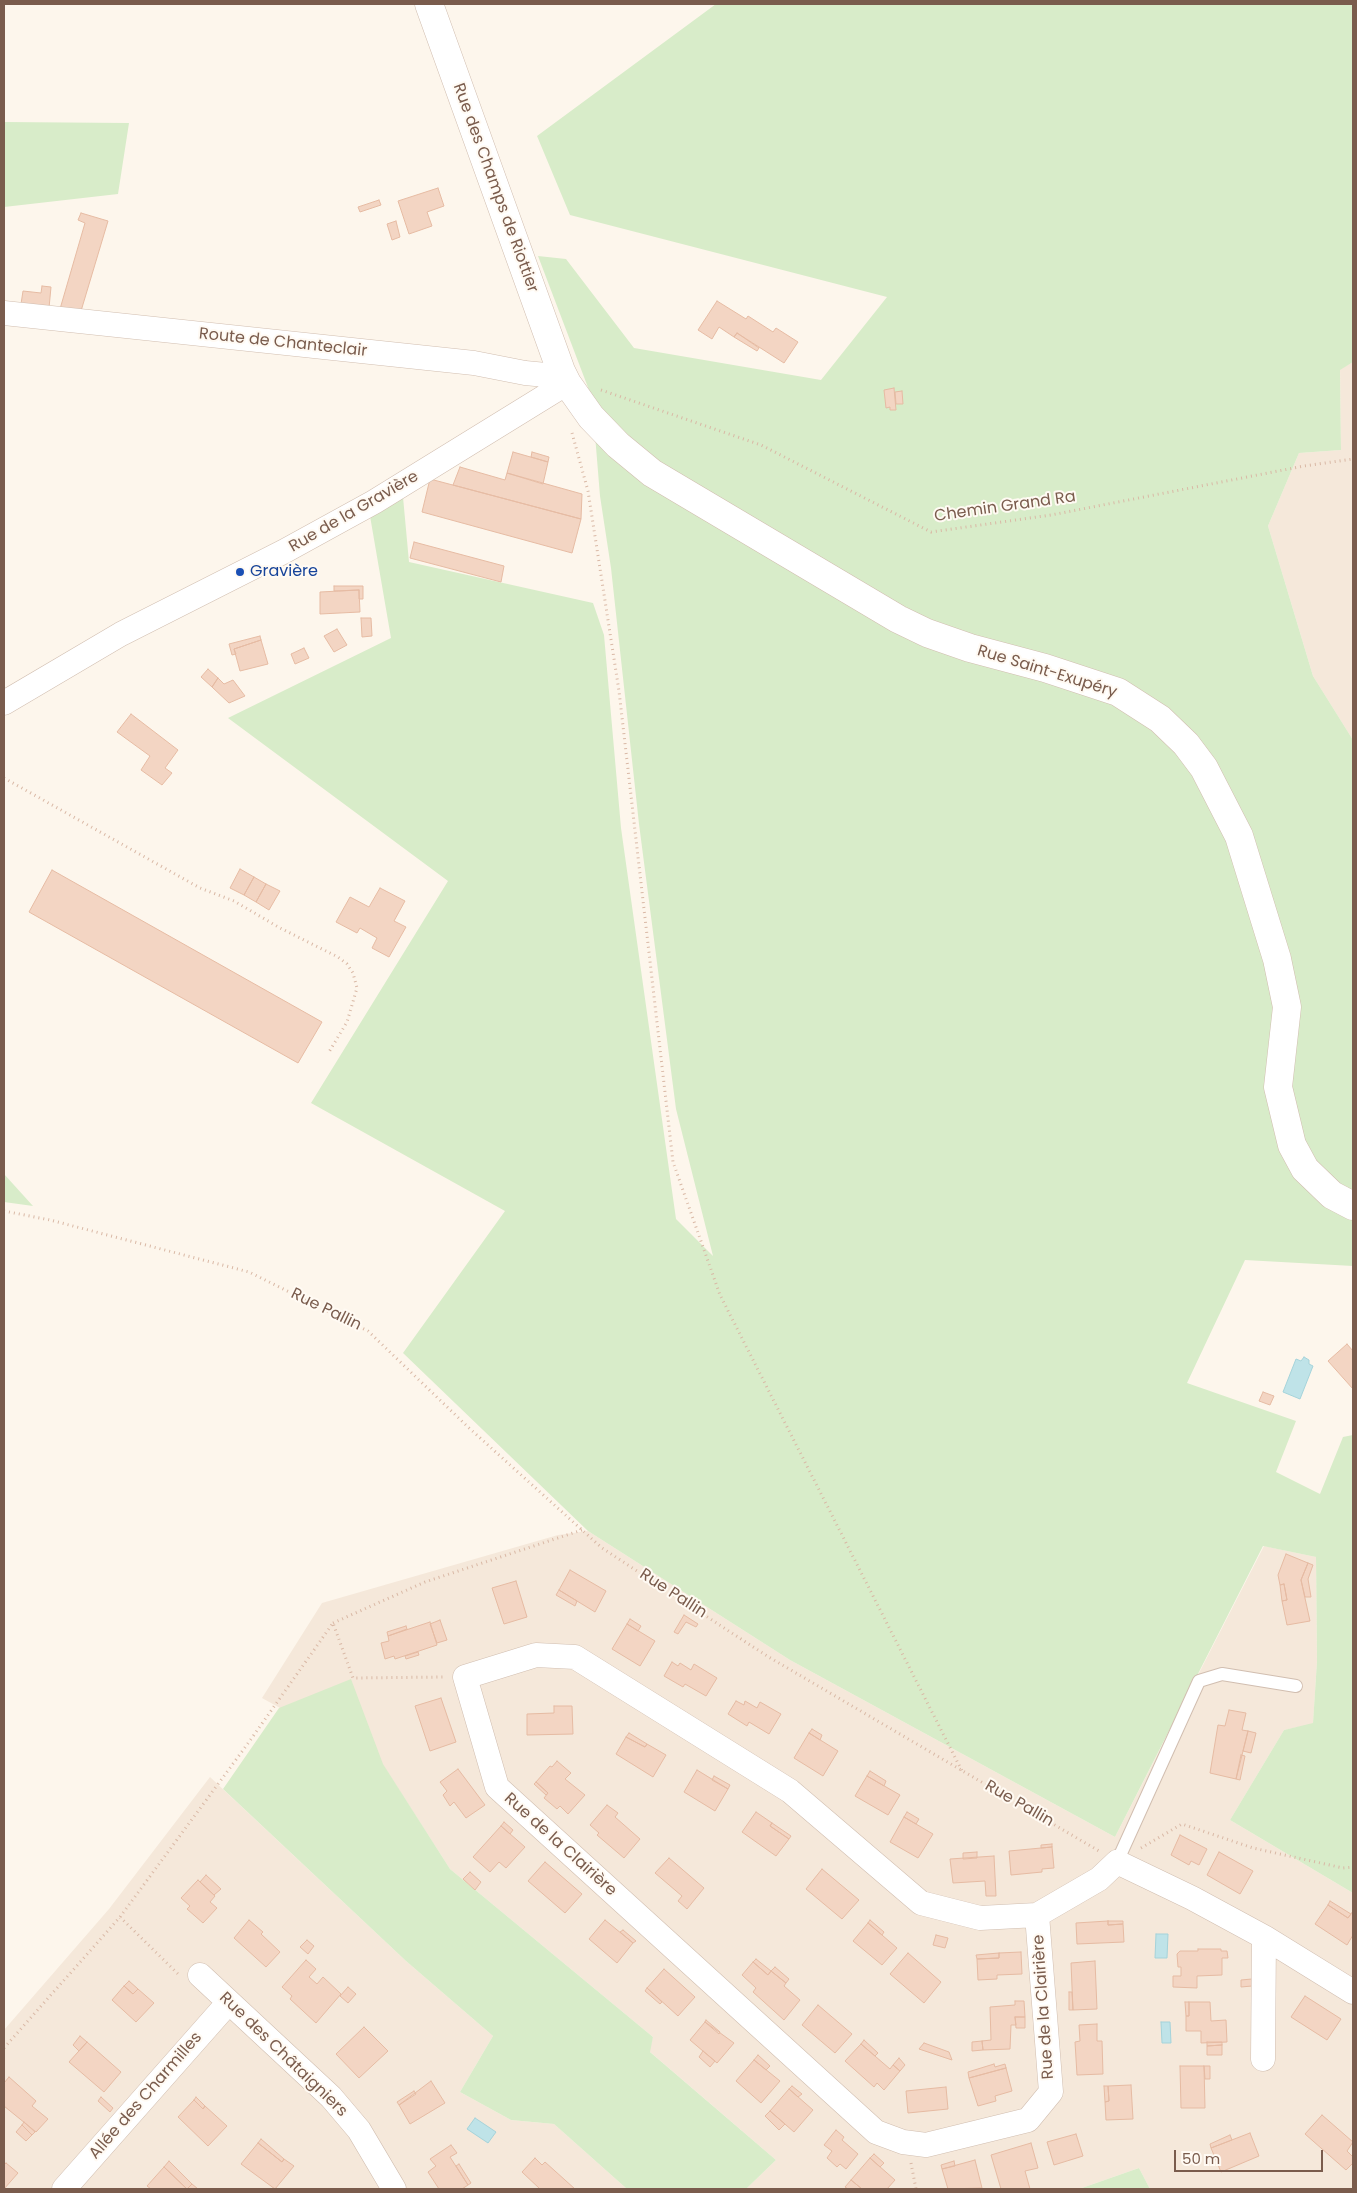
<!DOCTYPE html>
<meta charset="utf-8">
<style>
body{margin:0}
#map{position:relative;width:1357px;height:2193px;overflow:hidden;background:#fdf6ec;font-family:Poppins,sans-serif}
canvas{display:block}
.frame{position:absolute;inset:0;border:5px solid #7a5c4d;pointer-events:none}
.scale{position:absolute;left:1174px;top:2150px;width:149px;height:22px;box-sizing:border-box;border:2px solid #7a5c4d;border-top:0;padding-left:6px;font-size:15px;line-height:18px;white-space:nowrap;color:#7a5c4d;-webkit-text-stroke:4px #fffaf3;paint-order:stroke}
</style>
<div id="map">
<canvas width="1357" height="2193"></canvas>
<div class="frame"></div>
<div class="scale">50 m</div>
</div>
<script>
const context = document.querySelector('canvas').getContext('2d');
context.lineJoin = 'round';
function fill(path, color) {
  context.fillStyle = color;
  context.fill(path, 'evenodd');
}
function shape(rows) {
  const path = new Path2D();
  for (const r of rows) {
    path.moveTo(r[0], r[1]);
    for (let i = 2; i < r.length; i += 2) path.lineTo(r[i], r[i + 1]);
  }
  return path;
}
function trace(path, color, width, dash) {
  context.strokeStyle = color;
  context.lineWidth = width;
  context.lineCap = dash ? 'butt' : 'round';
  context.setLineDash(dash || []);
  context.stroke(path);
}
function label(font, color, halo, rows, align = 'center') {
  context.font = font + ' Poppins,sans-serif';
  context.lineWidth = 4;
  context.setLineDash([]);
  context.textBaseline = 'middle';
  context.strokeStyle = halo;
  context.fillStyle = color;
  for (const [text, x, y, turn = 0] of rows) {
    context.save();
    context.translate(x, y);
    context.rotate((+turn || 0) * Math.PI / 180);
    context.textAlign = isNaN(turn) ? turn : align;
    if (halo) context.strokeText(text, 0, 0);
    context.fillText(text, 0, 0);
    context.restore();
  }
}
const residential = shape([
 [1353,362,1353,740,1313,676,1268,526,1299,453,1341,450,1340,369],
 [588,1531,790,1660,1115,1837,1264,1546,1316,1557,1317,1661,1313,1724,1284,1730,1230,1820,1353,1893,1353,2189,1150,2189,1139,2168,1079,2189,746,2189,776,2160,649,2051,653,2037,450,1869,383,1765,262,1698,322,1603,558,1535],
 [210,1777,406,1961,493,2036,460,2092,511,2120,554,2124,627,2189,4,2189,4,2030,109,1909]
]);
const green = shape([
 [716,4,1353,4,1353,362,1340,370,1341,450,1299,453,1268,526,1313,676,1353,740,1353,1266,1245,1260,1187,1383,1296,1421,1276,1472,1320,1494,1343,1437,1353,1435,1353,1893,1230,1820,1284,1730,1313,1723,1317,1661,1316,1557,1263,1546,1115,1837,790,1660,588,1531,403,1353,505,1211,311,1103,448,881,228,718,391,638,370,516,403,497,409,562,593,603,604,635,621,828,676,1219,713,1256,676,1109,639,824,611,568,600,496,592,398,538,256,566,259,634,348,821,380,887,297,570,215,537,136],
 [4,122,129,123,118,194,4,207],
 [4,1174,33,1206,4,1202],
 [351,1679,383,1764,450,1869,653,2037,650,2052,776,2160,746,2189,627,2189,554,2124,511,2120,460,2092,493,2036,406,1961,223,1789,279,1708],
 [1139,2168,1150,2189,1079,2189]
]);
const water = shape([
 [1304,1357,1309,1360,1309,1364,1313,1366,1300,1399,1283,1392,1296,1359,1301,1361,1304,1357],
 [1156,1934,1168,1934,1167,1958,1155,1958,1156,1934],
 [1161,2022,1170,2022,1171,2043,1162,2043,1161,2022],
 [475,2118,496,2132,488,2143,467,2129,475,2118]
]);
const building = shape([
 [438,188,444,206,427,212,432,226,409,234,398,201,438,188],
 [379,200,381,205,360,212,358,207,379,200],
 [81,213,108,221,81,311,60,309,85,223,78,220,81,213],
 [396,221,400,237,392,240,387,224,396,221],
 [42,286,51,287,49,308,21,304,23,291,41,293,42,286],
 [717,301,746,319,748,316,773,332,776,328,798,342,784,363,737,333,734,337,719,327,712,339,698,330,717,301],
 [737,333,759,348,757,351,734,337,737,333],
 [894,388,896,410,890,410,890,407,886,408,884,390,894,388],
 [902,391,903,404,896,404,895,392,902,391],
 [513,452,548,462,543,484,507,473,513,452],
 [532,452,549,457,548,462,531,457,532,452],
 [460,467,505,480,507,473,582,494,581,519,453,485,460,467],
 [430,479,581,519,572,553,422,512,430,479],
 [414,542,504,566,501,582,410,558,414,542],
 [334,586,363,586,363,599,359,599,359,590,334,591,334,586],
 [359,590,360,612,320,614,320,592,359,590],
 [361,618,371,618,372,636,362,637,361,618],
 [337,629,347,645,334,652,324,636,337,629],
 [260,636,261,640,234,649,236,654,232,655,229,644,260,636],
 [261,640,268,664,240,671,234,649,261,640],
 [304,648,309,658,295,664,291,654,304,648],
 [208,669,218,678,212,687,201,677,208,669],
 [218,678,224,684,233,680,245,696,229,703,212,687,218,678],
 [131,714,178,750,165,768,172,773,162,785,141,770,150,756,117,732,131,714],
 [240,869,254,877,244,895,230,888,240,869],
 [52,870,322,1022,298,1063,29,912,52,870],
 [254,877,266,884,256,902,244,895,254,877],
 [266,884,280,891,269,910,256,902,266,884],
 [380,888,405,901,394,921,406,927,389,957,372,948,377,938,360,928,357,933,336,922,350,897,369,907,380,888],
 [1347,1344,1353,1351,1353,1389,1328,1361,1347,1344],
 [1263,1392,1274,1396,1270,1405,1259,1401,1263,1392],
 [1286,1554,1308,1563,1301,1580,1310,1621,1287,1625,1282,1601,1287,1600,1284,1584,1280,1585,1278,1575,1286,1554],
 [1308,1563,1313,1565,1308,1579,1311,1597,1305,1597,1301,1580,1308,1563],
 [570,1570,606,1591,595,1612,559,1590,570,1570],
 [516,1581,527,1617,504,1624,492,1588,516,1581],
 [1284,1584,1287,1600,1282,1601,1280,1585,1284,1584],
 [559,1590,577,1601,575,1606,556,1595,559,1590],
 [684,1615,698,1624,696,1627,686,1622,678,1634,674,1632,684,1615],
 [630,1619,641,1626,638,1631,627,1624,630,1619],
 [440,1620,447,1640,437,1643,430,1624,440,1620],
 [430,1622,437,1645,395,1659,394,1656,385,1659,381,1643,389,1641,388,1636,430,1622],
 [627,1624,655,1641,640,1666,612,1649,627,1624],
 [406,1626,407,1629,388,1636,387,1632,406,1626],
 [418,1652,419,1655,406,1659,405,1656,418,1652],
 [672,1662,678,1666,680,1663,691,1670,694,1664,717,1678,706,1696,685,1684,683,1687,664,1676,672,1662],
 [441,1698,456,1742,430,1751,415,1706,441,1698],
 [736,1701,744,1705,745,1701,757,1708,760,1702,781,1714,769,1734,749,1722,747,1726,728,1714,736,1701],
 [554,1706,572,1706,573,1734,527,1735,527,1714,554,1713,554,1706],
 [1229,1710,1246,1713,1242,1730,1248,1731,1236,1779,1210,1773,1218,1725,1225,1726,1229,1710],
 [812,1729,822,1735,820,1740,809,1733,812,1729],
 [1248,1731,1256,1733,1251,1753,1243,1751,1248,1731],
 [629,1733,647,1744,645,1747,626,1737,629,1733],
 [809,1733,838,1751,823,1776,794,1758,809,1733],
 [626,1737,645,1747,647,1744,666,1755,653,1777,616,1754,626,1737],
 [1241,1755,1245,1756,1240,1780,1236,1779,1241,1755],
 [557,1761,571,1773,565,1779,585,1795,568,1814,560,1806,557,1809,544,1798,548,1793,536,1782,550,1766,552,1767,557,1761],
 [458,1769,485,1805,466,1818,454,1802,450,1806,443,1795,447,1791,440,1782,458,1769],
 [697,1770,728,1789,715,1811,684,1792,697,1770],
 [870,1771,886,1781,884,1786,867,1776,870,1771],
 [714,1776,730,1785,728,1789,712,1780,714,1776],
 [867,1776,900,1795,888,1815,855,1796,867,1776],
 [536,1782,548,1793,546,1795,534,1784,536,1782],
 [607,1805,618,1813,615,1817,640,1839,624,1858,597,1835,599,1833,590,1825,607,1805],
 [756,1812,772,1823,770,1826,789,1839,776,1856,742,1832,756,1812],
 [907,1812,919,1819,916,1824,904,1817,907,1812],
 [904,1817,933,1834,918,1858,890,1842,904,1817],
 [504,1822,513,1830,510,1834,501,1826,504,1822],
 [772,1823,791,1836,789,1839,770,1826,772,1823],
 [501,1826,525,1847,506,1868,499,1862,490,1872,473,1857,501,1826],
 [1180,1835,1207,1849,1199,1865,1191,1861,1189,1865,1171,1855,1180,1835],
 [1052,1844,1052,1847,1041,1848,1041,1845,1052,1844],
 [1052,1847,1054,1868,1042,1869,1042,1872,1011,1875,1009,1851,1052,1847],
 [977,1852,977,1858,963,1859,963,1853,977,1852],
 [1219,1852,1253,1871,1240,1894,1207,1875,1219,1852],
 [994,1856,996,1896,986,1896,985,1881,953,1883,950,1859,994,1856],
 [669,1858,704,1888,687,1909,678,1901,682,1896,655,1873,669,1858],
 [545,1862,582,1894,565,1913,528,1881,545,1862],
 [822,1869,859,1900,842,1919,806,1889,822,1869],
 [470,1872,481,1882,475,1890,463,1879,470,1872],
 [206,1875,221,1889,214,1895,200,1882,206,1875],
 [198,1880,215,1896,210,1902,217,1908,203,1923,187,1909,190,1906,181,1898,198,1880],
 [1330,1901,1351,1914,1348,1918,1328,1905,1330,1901],
 [1328,1905,1348,1918,1353,1911,1353,1935,1347,1945,1315,1924,1328,1905],
 [249,1920,263,1932,261,1934,280,1952,266,1967,234,1938,249,1920],
 [605,1920,633,1943,617,1963,589,1939,605,1920],
 [870,1920,884,1932,882,1935,868,1923,870,1920],
 [1108,1921,1123,1921,1123,1924,1108,1925,1108,1921],
 [1108,1921,1108,1925,1123,1924,1124,1942,1077,1944,1076,1923,1108,1921],
 [868,1923,897,1948,882,1965,853,1941,868,1923],
 [623,1930,636,1941,633,1943,620,1932,623,1930],
 [936,1935,948,1938,945,1948,933,1945,936,1935],
 [307,1940,314,1946,308,1954,300,1947,307,1940],
 [1198,1949,1221,1949,1221,1951,1227,1951,1228,1958,1222,1958,1222,1975,1197,1976,1197,1988,1173,1987,1173,1976,1181,1976,1181,1967,1178,1967,1177,1954,1180,1951,1198,1951,1198,1949],
 [1021,1952,1022,1974,997,1975,997,1979,978,1980,977,1959,999,1958,999,1953,1021,1952],
 [908,1953,941,1982,924,2003,890,1974,908,1953],
 [999,1953,999,1958,977,1959,976,1955,999,1953],
 [756,1959,771,1971,768,1975,753,1962,756,1959],
 [306,1960,316,1969,309,1977,317,1984,323,1977,341,1994,316,2023,290,1999,292,1996,282,1987,306,1960],
 [1095,1961,1097,2009,1073,2010,1071,1963,1095,1961],
 [753,1962,768,1975,771,1971,786,1983,784,1986,800,2000,784,2020,753,1992,756,1988,742,1975,753,1962],
 [775,1967,789,1979,786,1983,771,1971,775,1967],
 [664,1969,695,1997,678,2016,647,1988,664,1969],
 [1252,1979,1252,1986,1241,1987,1241,1980,1252,1979],
 [129,1981,138,1989,133,1994,124,1986,129,1981],
 [124,1986,133,1994,138,1989,154,2003,136,2022,112,2000,124,1986],
 [348,1987,356,1994,348,2003,340,1996,348,1987],
 [647,1988,662,2002,660,2004,645,1991,647,1988],
 [1069,1992,1072,1992,1073,2010,1069,2010,1069,1992],
 [1305,1996,1341,2019,1327,2040,1291,2017,1305,1996],
 [1015,2001,1024,2001,1025,2017,1015,2017,1016,2025,1011,2025,1010,2049,983,2050,982,2041,991,2040,990,2007,1015,2005,1015,2001],
 [1185,2002,1189,2002,1189,2016,1186,2016,1185,2002],
 [1189,2002,1210,2002,1211,2021,1226,2020,1227,2042,1201,2043,1201,2031,1186,2031,1186,2016,1189,2016,1189,2002],
 [818,2005,852,2034,835,2053,802,2025,818,2005],
 [1015,2017,1025,2017,1025,2028,1016,2028,1015,2017],
 [706,2020,720,2032,719,2034,705,2022,706,2020],
 [705,2022,734,2043,717,2063,690,2040,705,2022],
 [1097,2024,1097,2041,1102,2041,1103,2074,1077,2075,1075,2042,1080,2041,1079,2025,1097,2024],
 [364,2027,388,2051,359,2078,336,2054,364,2027],
 [80,2036,87,2042,79,2051,73,2045,80,2036],
 [864,2040,878,2053,875,2056,861,2044,864,2040],
 [982,2041,983,2050,972,2051,972,2042,982,2041],
 [87,2042,121,2072,104,2092,69,2062,87,2042],
 [1207,2042,1222,2042,1222,2045,1207,2046,1207,2042],
 [924,2043,949,2052,952,2060,919,2049,924,2043],
 [861,2044,890,2069,893,2065,900,2071,884,2090,877,2083,874,2087,845,2061,861,2044],
 [1222,2045,1222,2055,1207,2055,1207,2046,1222,2045],
 [703,2051,715,2061,710,2067,699,2057,703,2051],
 [758,2055,770,2066,766,2070,754,2060,758,2055],
 [899,2058,905,2065,900,2071,893,2065,899,2058],
 [754,2060,780,2081,761,2103,736,2081,754,2060],
 [994,2064,995,2067,1005,2064,1006,2068,969,2078,968,2072,994,2064],
 [1180,2066,1204,2066,1205,2108,1181,2108,1180,2066],
 [1204,2066,1210,2066,1210,2079,1205,2079,1204,2066],
 [1006,2068,1012,2091,995,2096,996,2101,978,2106,969,2078,1006,2068],
 [9,2077,36,2101,32,2106,48,2119,36,2132,4,2106,4,2083,9,2077],
 [431,2081,445,2103,410,2124,399,2105,431,2081],
 [1131,2085,1133,2119,1106,2120,1105,2102,1109,2101,1108,2086,1131,2085],
 [792,2086,802,2094,798,2097,789,2089,792,2086],
 [1104,2086,1108,2086,1109,2101,1105,2102,1104,2086],
 [946,2087,948,2109,908,2113,906,2091,946,2087],
 [789,2089,813,2110,794,2132,770,2111,789,2089],
 [414,2091,416,2094,399,2105,397,2102,414,2091],
 [101,2097,113,2108,110,2112,98,2101,101,2097],
 [196,2097,205,2106,203,2109,194,2100,196,2097],
 [194,2100,203,2109,205,2106,227,2126,208,2146,178,2117,194,2100],
 [770,2111,785,2124,779,2130,765,2116,770,2111],
 [1322,2115,1353,2142,1347,2151,1353,2157,1353,2163,1346,2170,1305,2134,1322,2115],
 [24,2122,35,2132,32,2135,22,2125,24,2122],
 [22,2125,32,2135,26,2141,16,2132,22,2125],
 [836,2130,844,2137,842,2140,858,2154,846,2169,840,2164,837,2167,827,2158,832,2151,824,2145,836,2130],
 [1250,2133,1259,2156,1221,2172,1211,2148,1250,2133],
 [1076,2134,1083,2156,1054,2165,1047,2142,1076,2134],
 [1230,2135,1232,2140,1211,2148,1210,2144,1230,2135],
 [261,2139,284,2159,282,2162,258,2143,261,2139],
 [258,2143,282,2162,284,2159,294,2166,275,2189,241,2164,258,2143],
 [1031,2143,1038,2168,1025,2171,1030,2189,1001,2189,991,2155,1031,2143],
 [451,2145,457,2153,450,2157,468,2185,462,2189,439,2189,428,2172,436,2166,430,2159,451,2145],
 [874,2154,884,2163,880,2167,870,2158,874,2154],
 [535,2158,542,2165,545,2162,575,2189,540,2189,522,2172,535,2158],
 [870,2158,895,2180,887,2189,862,2189,851,2180,870,2158],
 [975,2160,982,2188,948,2189,942,2169,975,2160],
 [169,2161,192,2184,187,2189,164,2167,169,2161],
 [954,2161,955,2166,942,2169,941,2165,954,2161],
 [6,2163,18,2173,4,2189,4,2165,6,2163],
 [459,2164,471,2183,468,2185,456,2166,459,2164],
 [164,2167,187,2189,192,2184,198,2189,151,2189,147,2186,164,2167],
 [851,2180,862,2189,848,2189,845,2187,851,2180]
]);
const path = shape([
 [601,390,761,445,931,532,1051,515,1304,466,1353,459],
 [572,433,588,491,619,691,673,1162,720,1295,962,1771],
 [4,778,200,888,234,901,280,928,338,957,347,964,353,973,357,988,347,1022,329,1052],
 [4,1211,50,1220,249,1272,368,1331,468,1427,602,1548,767,1656,1099,1851],
 [333,1623,425,1582,582,1530],
 [1141,1848,1182,1824,1253,1848,1343,1868,1353,1867],
 [120,1917,249,1742,333,1623,353,1678,444,1677],
 [4,2048,120,1917,178,1974],
 [911,2163,916,2189]
]);
const service = shape([
 [1117,1862,1199,1681,1222,1674,1296,1686]
]);
const minor = shape([
 [4,313,474,363,525,373,546,375,561,371],
 [4,703,121,634,283,552,374,502,567,383],
 [1037,1915,980,1918,921,1903,790,1791,575,1657,536,1655,465,1677,497,1787,876,2132,903,2142,926,2145,1028,2120,1051,2092,1037,1915,1099,1879,1117,1862,1192,1898,1264,1937,1353,1992],
 [200,1975,331,2097,359,2130,394,2189],
 [1263,2059,1264,1937],
 [64,2189,229,2002]
]);
const tertiary = shape([
 [429,4,561,371,567,383,591,417,618,445,652,473,898,619,927,633,970,648,1045,668,1118,692,1160,719,1186,744,1204,768,1239,836,1277,959,1287,1007,1278,1087,1292,1145,1305,1169,1332,1195,1353,1206]
]);
const markers = [
 [240,572,5,"#1a4fb4"]
];
const streetNames = [
 ["Rue des Champs de Riottier",495,188,70],
 ["Route de Chanteclair",283,343,6],
 ["Chemin Grand Ra",1005,507,-8],
 ["Rue de la Gravière",354,512,-30],
 ["Rue Saint-Exupéry",1047,672,17],
 ["Rue Pallin",326,1310,26],
 ["Rue Pallin",673,1594,33],
 ["Rue Pallin",1019,1804,30],
 ["Rue de la Clairière",560,1845,42],
 ["Rue de la Clairière",1044,2007,-94],
 ["Rue des Châtaigniers",283,2055,44],
 ["Allée des Charmilles",146,2096,-49]
];
const transitNames = [
 ["Gravière",250,572]
];
fill(residential, '#f5e8da');
fill(green, '#d8ecc9');
fill(water, '#bfe3e8');
trace(water, '#a5d3da', 1);
fill(building, '#f3d5c3');
trace(building, '#e6bba3', 1);
trace(service, '#d1beb0', 14);
trace(minor, '#d1beb0', 25);
trace(tertiary, '#d1beb0', 29);
trace(path, '#d9b8a5', 3, [1, 4]);
trace(service, '#fff', 12);
trace(minor, '#fff', 24);
trace(tertiary, '#fff', 28);
for (const [x, y, r, color] of markers) {
  const dot = new Path2D();
  dot.arc(x, y, r, 0, 2 * Math.PI);
  context.fillStyle = color;
  context.fill(dot);
  trace(dot, '#fffaf3', 2);
}
label('16px', '#7a5c4d', '#fffaf3', streetNames);
label('16px', '#164399', '#fffaf3', transitNames, 'left');
</script>
